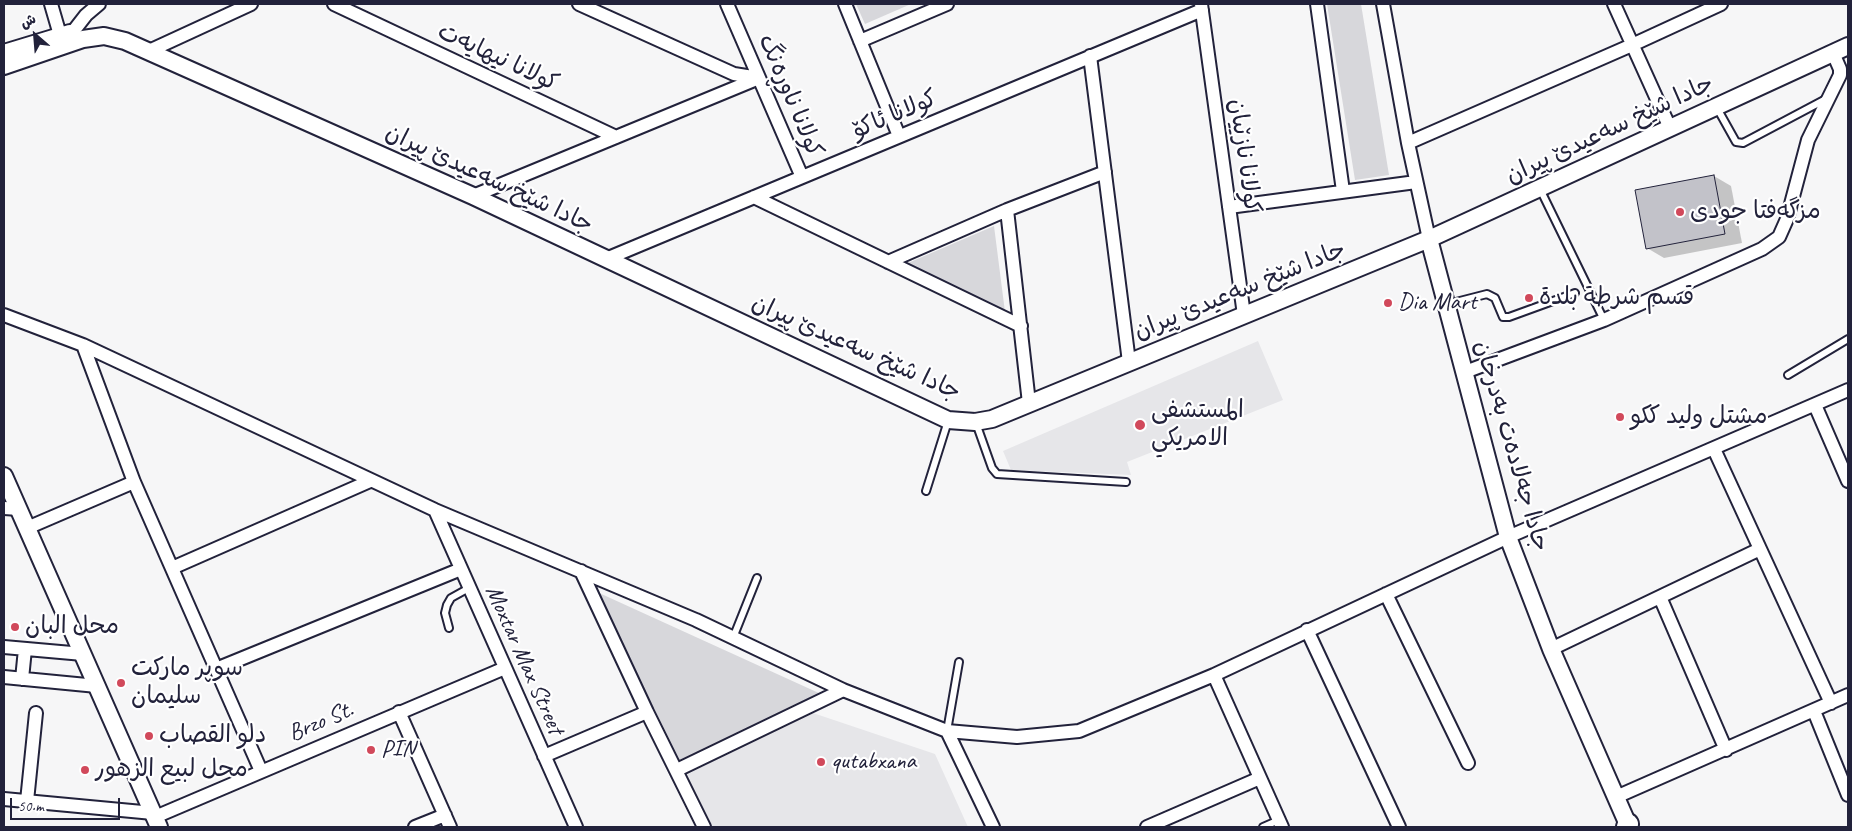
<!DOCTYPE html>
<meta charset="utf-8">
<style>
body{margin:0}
#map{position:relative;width:1852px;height:831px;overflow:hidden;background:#f6f6f7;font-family:Caveat,"Playpen Sans Arabic",sans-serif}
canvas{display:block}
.frame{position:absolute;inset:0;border:5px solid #22223b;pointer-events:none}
.north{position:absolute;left:10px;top:10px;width:50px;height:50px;-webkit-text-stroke:4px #fff;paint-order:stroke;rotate:333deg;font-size:14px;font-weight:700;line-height:20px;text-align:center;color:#22223b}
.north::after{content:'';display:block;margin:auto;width:18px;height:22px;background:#22223b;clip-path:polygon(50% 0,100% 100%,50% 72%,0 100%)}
.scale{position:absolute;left:10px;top:798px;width:110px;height:22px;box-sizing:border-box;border:2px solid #22223b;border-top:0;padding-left:6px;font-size:15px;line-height:18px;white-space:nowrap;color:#22223b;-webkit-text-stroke:4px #fff;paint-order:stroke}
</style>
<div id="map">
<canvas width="1852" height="831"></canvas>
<div class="frame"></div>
<div class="north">ش</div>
<div class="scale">50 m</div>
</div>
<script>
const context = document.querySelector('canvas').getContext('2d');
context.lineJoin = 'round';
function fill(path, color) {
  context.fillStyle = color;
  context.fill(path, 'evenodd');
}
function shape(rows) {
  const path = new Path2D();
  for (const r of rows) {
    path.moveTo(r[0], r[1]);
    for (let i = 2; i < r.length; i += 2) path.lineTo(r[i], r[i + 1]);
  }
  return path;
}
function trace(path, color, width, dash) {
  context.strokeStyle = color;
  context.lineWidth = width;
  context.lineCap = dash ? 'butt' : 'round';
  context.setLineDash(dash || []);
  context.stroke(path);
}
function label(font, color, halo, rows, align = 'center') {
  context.font = font + ' Caveat,"Playpen Sans Arabic",sans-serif';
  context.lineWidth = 4.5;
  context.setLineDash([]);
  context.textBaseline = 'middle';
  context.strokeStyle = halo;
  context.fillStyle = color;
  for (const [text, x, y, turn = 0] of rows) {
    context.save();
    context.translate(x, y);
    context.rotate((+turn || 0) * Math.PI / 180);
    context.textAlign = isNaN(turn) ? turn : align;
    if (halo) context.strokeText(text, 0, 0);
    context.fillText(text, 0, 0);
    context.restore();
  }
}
const built = shape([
 [1258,341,1283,400,1127,462,1131,475,1011,470,1003,451],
 [813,713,935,754,968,827,707,827,683,771]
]);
const green = shape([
 [856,4,911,4,865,24],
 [1327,4,1361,4,1389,175,1355,180],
 [994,226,1005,312,908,263],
 [597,592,821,694,679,761]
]);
const shadow = shape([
 [1714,176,1731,186,1742,243,1664,258,1647,248]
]);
const building = shape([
 [1714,175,1725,234,1646,249,1635,190,1714,175]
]);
const service = shape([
 [1717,108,1736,142,1743,143,1826,99],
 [1540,189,1604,320],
 [1448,304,1487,294,1495,298,1503,317,1509,317,1575,293],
 [1788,375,1848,339],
 [976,423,992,468,997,474,1126,482],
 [926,491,948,421],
 [449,628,445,613,447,605,451,598,469,588],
 [733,638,757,578],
 [947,731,959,662],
 [1263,827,1279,820]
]);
const minor = shape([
 [51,4,60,35],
 [334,4,616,137],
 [579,4,734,74,759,78],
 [727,4,802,177],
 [845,4,899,136],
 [1201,4,1244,315],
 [1317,4,1343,191],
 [1383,4,1408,143,1429,239],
 [1614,4,1670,128],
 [72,33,86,15,99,4],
 [860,41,947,4],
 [149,51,251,4],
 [1090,56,1129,362],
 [1408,143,1632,45,1721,4],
 [473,196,759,78],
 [754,197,1021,326],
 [1229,207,1416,182],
 [1007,210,1029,403],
 [606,259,1202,10],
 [888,262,1007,210,1105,172],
 [4,315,83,345,435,510,696,620,843,690,947,731,1017,737,1079,731,1214,675,1508,537,1848,390],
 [83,345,134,482,261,771],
 [1465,372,1604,320,1762,249,1779,237,1787,219,1808,140,1840,75,1840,69,1833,53],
 [1815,405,1848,481],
 [1714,449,1831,703],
 [4,508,19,509],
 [435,510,576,827],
 [27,528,134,482],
 [172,568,370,481],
 [581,571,647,712,704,827],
 [1386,594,1468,763],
 [1660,597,1726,750],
 [1307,630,1399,827],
 [4,647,83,654],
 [1551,649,1760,549],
 [216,669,461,569],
 [1214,675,1282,827],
 [4,677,97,686],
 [22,679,25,649],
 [1814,711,1848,795],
 [399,712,450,827],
 [947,731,993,827],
 [544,756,647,712],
 [677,770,843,690],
 [1616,797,1848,695],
 [4,799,153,813],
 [27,801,36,713],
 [155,817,505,668],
 [415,827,445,815],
 [1147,827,1260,778]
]);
const tertiary = shape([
 [4,53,70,33],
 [4,66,83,39,104,36,125,41,473,196,948,420,975,422,992,419,1429,239,1848,46],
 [1429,239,1508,537,1551,649,1629,827],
 [4,476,159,827]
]);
const primary = shape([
 [1627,827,1628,824]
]);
const markers = [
 [1680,212,5,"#d1495b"],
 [1529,298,5,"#d1495b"],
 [1388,303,5,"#d1495b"],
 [1620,417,5,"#d1495b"],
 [1140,425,6,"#d1495b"],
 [15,627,5,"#d1495b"],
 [121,683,5,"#d1495b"],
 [149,736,5,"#d1495b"],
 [371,750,5,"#d1495b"],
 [821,762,5,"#d1495b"],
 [85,770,5,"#d1495b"]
];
const streetNames = [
 ["کولانا نیهایەت",498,58,25],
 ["کولانا ناوڕەنگ",790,96,67],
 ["کولانا ئاکۆ",895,115,-23],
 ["جادا شێخ سەعیدێ پیران",1610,130,-25],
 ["کولانا نازێیان",1244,156,82],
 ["جادا شێخ سەعیدێ پیران",489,179,25],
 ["جادا شێخ سەعیدێ پیران",1240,291,-22],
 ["جادا شێخ سەعیدێ پیران",856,348,24],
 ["جادا جەلادەت بەدرخان",1511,446,74],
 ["Moxtar Max Street",524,660,66],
 ["Brzo St.",321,722,-23]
];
const poiNames = [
 ["مزگەفتا جودی",1690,212],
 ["قسم شرطة بلدة",1539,298],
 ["Dia Mart",1398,303],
 ["المستشفى",1151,411],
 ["الامريكي",1151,439],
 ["مشتل وليد ككو",1630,417],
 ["محل البان",25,627],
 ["سوپر ماركت",131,669],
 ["سليمان",131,697],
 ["دلو القصاب",159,736],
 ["PIN",381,750],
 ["qutabxana",831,762],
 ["محل لبيع الزهور",95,770]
];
fill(built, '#e6e6e9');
fill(green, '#d7d7db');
fill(shadow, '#0003');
fill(building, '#c2c2c9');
trace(building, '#22223b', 1);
trace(service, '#22223b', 10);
trace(minor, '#22223b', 16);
trace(tertiary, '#22223b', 20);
trace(primary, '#22223b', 24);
trace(service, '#fff', 6);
trace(minor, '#fff', 12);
trace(tertiary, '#fff', 16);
trace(primary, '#fff', 20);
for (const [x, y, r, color] of markers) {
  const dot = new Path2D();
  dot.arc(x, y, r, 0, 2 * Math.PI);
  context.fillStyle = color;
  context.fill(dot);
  trace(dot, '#fff', 2);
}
label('24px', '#22223b', '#fff', streetNames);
label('24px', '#22223b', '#fff', poiNames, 'left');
</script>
